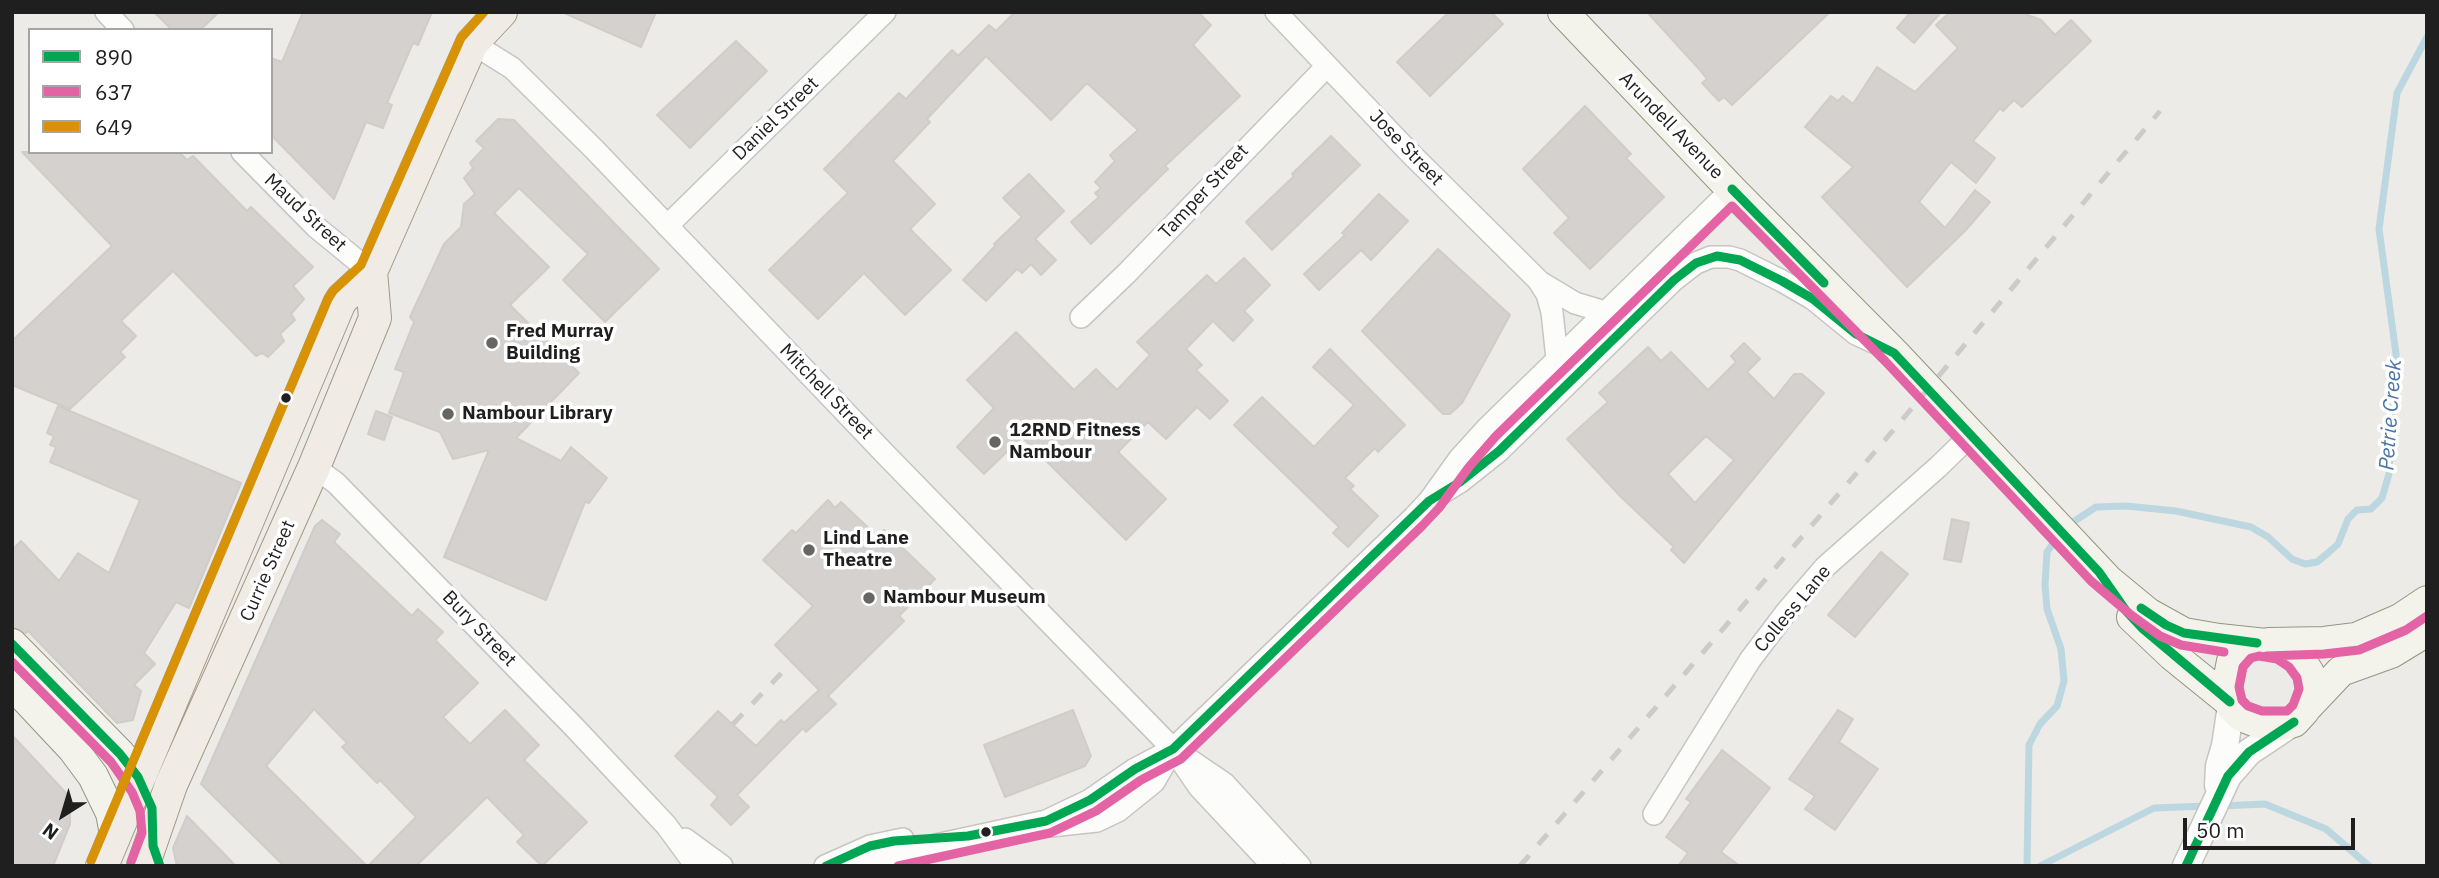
<!DOCTYPE html>
<style>
body{margin:0}
#map{position:relative;width:2439px;height:878px;overflow:hidden;background:#edebe7;font-family:"IBM Plex Sans",sans-serif}
canvas{display:block}
.frame{position:absolute;inset:0;border:14px solid #1f1f1f;pointer-events:none}
.legend{position:absolute;left:28px;top:28px;width:245px;height:126px;box-sizing:border-box;background:#fff;border:2px solid #a5a5a5;margin:0;padding:9px 12px;list-style:none;font-size:21px;color:#1f1f1f}
.legend li{display:flex;align-items:center;gap:14px;height:35px}
.legend b{width:35px;border:2px solid #a5a5a5}
.north{position:absolute;left:28px;top:780px;width:70px;height:70px;-webkit-text-stroke:5px #fff;paint-order:stroke;rotate:217deg;font-size:19px;font-weight:700;line-height:28px;text-align:center;color:#1f1f1f}
.north::after{content:'';display:block;margin:auto;width:24px;height:32px;background:#1f1f1f;clip-path:polygon(50% 0,100% 100%,50% 72%,0 100%)}
.scale{position:absolute;left:2183px;top:818px;width:172px;height:32px;box-sizing:border-box;border:4px solid #1f1f1f;border-top:0;padding-left:9px;font-size:21px;line-height:24px;white-space:nowrap;color:#1f1f1f;-webkit-text-stroke:5px #fff;paint-order:stroke}
</style>
<div id="map">
<canvas width="2439" height="878"></canvas>
<div class="frame"></div>
<ul class="legend">
<li><b style="height:9px;background:#00a651"></b>890</li>
<li><b style="height:9px;background:#e463a4"></b>637</li>
<li><b style="height:9px;background:#d79205"></b>649</li>
</ul>
<div class="north">N</div>
<div class="scale">50 m</div>
</div>
<script>
const context = document.querySelector('canvas').getContext('2d');
context.lineJoin = 'round';
function shape(rows) {
  const path = new Path2D();
  for (const r of rows) {
    path.moveTo(r[0], r[1]);
    for (let i = 2; i < r.length; i += 2) path.lineTo(r[i], r[i + 1]);
  }
  return path;
}
function trace(path, color, width, dash) {
  context.strokeStyle = color;
  context.lineWidth = width;
  context.lineCap = dash ? 'butt' : 'round';
  context.setLineDash(dash || []);
  context.stroke(path);
}
function fill(path, color) {
  context.fillStyle = color;
  context.fill(path, 'evenodd');
}
function label(font, color, halo, rows, align = 'center') {
  context.font = font + ' "IBM Plex Sans",sans-serif';
  context.lineWidth = 7;
  context.setLineDash([]);
  context.textBaseline = 'middle';
  context.strokeStyle = halo;
  context.fillStyle = color;
  for (const [text, x, y, turn = 0] of rows) {
    context.save();
    context.translate(x, y);
    context.rotate((+turn || 0) * Math.PI / 180);
    context.textAlign = isNaN(turn) ? turn : align;
    if (halo) context.strokeText(text, 0, 0);
    context.fillText(text, 0, 0);
    context.restore();
  }
}
const stream = shape([
 [2067,526,2096,507,2126,506,2176,511,2251,527,2268,537,2292,559,2305,564,2317,562,2328,553,2338,544,2348,519,2357,510,2371,509,2382,498,2389,474,2396,354,2379,229,2397,93,2427,37],
 [2220,806,2265,804,2326,829,2369,866],
 [2027,866,2029,745,2040,724,2057,706,2064,681,2061,649,2047,609,2045,585,2047,552,2057,538],
 [2040,866,2154,808,2208,806]
]);
const building = shape([
 [154,12,219,12,200,30,172,30,154,12],
 [303,12,432,12,418,45,413,43,387,103,392,105,383,128,366,122,334,199,271,135,271,58,282,62,303,12],
 [562,12,656,12,641,47,562,12],
 [1015,12,1198,12,1211,25,1193,45,1240,96,1165,166,1168,169,1091,244,1071,222,1099,197,1095,193,1101,188,1095,182,1115,161,1110,155,1138,130,1087,83,1051,120,986,56,927,119,930,122,893,161,935,204,910,229,951,270,905,315,864,273,818,319,769,270,848,193,824,169,899,93,906,99,952,50,958,56,989,25,996,31,1015,12],
 [1449,12,1491,12,1503,24,1430,96,1397,62,1449,12],
 [1647,12,1830,12,1732,105,1724,97,1719,101,1702,83,1707,79,1699,69,1647,12],
 [1911,12,1941,12,1914,43,1897,28,1911,12],
 [1950,12,2020,12,2041,20,2055,35,2071,20,2091,41,2022,107,2014,100,2003,111,2000,108,1973,141,1995,158,1976,183,1951,162,1919,202,1945,228,1975,190,1990,202,1966,230,1907,287,1822,197,1853,167,1805,127,1831,96,1838,101,1843,96,1853,104,1877,67,1915,92,1958,48,1936,25,1950,12],
 [736,41,767,71,690,148,657,115,736,41],
 [1585,106,1631,154,1626,158,1664,197,1590,269,1554,233,1569,218,1523,169,1585,106],
 [498,119,514,120,659,269,605,322,563,280,588,254,519,188,494,213,549,267,510,305,579,373,516,438,561,461,571,447,607,478,589,503,585,502,546,600,444,557,489,450,453,459,440,432,389,413,404,372,395,369,414,322,410,317,444,244,461,227,464,204,475,194,464,178,473,168,470,163,484,148,476,141,498,119],
 [1331,136,1360,165,1272,250,1246,222,1294,176,1292,174,1331,136],
 [22,152,179,152,187,160,193,156,247,211,251,207,313,267,293,286,304,299,291,314,295,320,280,334,284,341,268,357,262,353,256,356,173,271,121,321,136,336,120,352,125,357,70,409,12,385,12,341,112,246,22,152],
 [1029,174,1064,211,1035,239,1056,260,1041,275,1031,264,1022,273,1017,269,986,301,963,280,996,245,994,244,1022,217,1003,198,1029,174],
 [1379,194,1408,221,1371,260,1361,250,1319,290,1304,274,1345,235,1342,233,1379,194],
 [1438,249,1510,315,1462,403,1450,414,1443,414,1362,331,1438,249],
 [1244,258,1270,285,1244,311,1253,320,1233,341,1213,321,1186,349,1202,365,1196,370,1228,401,1210,419,1197,407,1166,439,1148,422,1118,452,1166,499,1126,540,1022,437,984,474,957,447,994,408,967,380,1016,332,1074,390,1096,369,1117,390,1150,355,1137,342,1207,275,1216,284,1244,258],
 [1744,343,1760,359,1747,372,1774,399,1794,374,1802,374,1824,393,1684,563,1671,550,1674,547,1621,497,1567,439,1608,402,1599,393,1648,347,1661,361,1671,352,1708,390,1736,362,1731,356,1744,343],
 [1706,436,1734,460,1695,503,1668,474,1706,436],
 [1330,349,1405,425,1378,452,1375,448,1345,478,1354,486,1350,489,1378,516,1348,547,1333,533,1339,527,1234,425,1262,397,1314,447,1354,405,1313,367,1330,349],
 [58,406,241,483,189,608,176,602,144,653,155,664,134,685,141,691,133,720,117,723,28,631,26,633,12,627,12,550,21,541,59,581,78,553,109,573,140,500,50,462,56,447,50,445,54,436,47,433,58,406],
 [376,411,392,417,384,440,368,434,376,411],
 [828,500,835,508,841,502,878,537,884,530,935,579,899,616,904,621,828,696,836,704,806,732,803,728,737,795,749,807,731,825,711,805,718,797,675,756,718,711,756,746,781,720,784,723,819,690,775,645,813,606,763,560,792,530,796,533,828,500],
 [1952,519,1969,523,1961,562,1944,559,1952,519],
 [322,520,340,534,334,542,412,616,418,609,443,632,435,640,478,683,443,717,470,744,505,710,539,745,524,760,587,822,542,866,517,842,524,835,487,797,416,866,368,866,416,817,380,780,377,783,342,747,347,743,314,709,266,766,367,866,284,866,201,784,315,526,322,520],
 [1881,552,1908,574,1855,637,1828,615,1881,552],
 [1073,710,1091,756,1085,766,1005,797,984,745,1073,710],
 [1838,710,1853,719,1839,742,1878,769,1835,830,1805,809,1815,796,1789,779,1838,710],
 [12,735,66,793,70,810,70,824,53,866,12,866,12,735],
 [1722,750,1770,788,1721,852,1740,866,1678,866,1688,853,1666,837,1691,802,1686,799,1722,750],
 [187,816,236,866,177,866,173,848,187,816]
]);
const minor = shape([
 [106,12,123,30],
 [1276,12,1409,152,1538,280,1547,294,1552,312,1557,359],
 [472,43,512,68,594,149,888,457,1173,749,1199,787,1273,866],
 [242,152,316,227,371,272],
 [667,226,885,12],
 [1540,282,1575,303,1605,312],
 [1081,317,1127,273,1327,66],
 [314,467,336,483,575,728,666,825,696,866],
 [1437,496,1460,482,1499,451,1674,280,1696,263,1711,257,1729,257,1740,260,1782,281,1813,299,1856,334,1873,342],
 [1178,752,1225,784,1300,866],
 [1654,814,1750,660,1787,611,1825,567,1938,467,1970,436],
 [1050,826,1097,821,1118,811,1154,782,1173,749],
 [685,839,722,866],
 [825,866,870,846,903,839],
 [866,866,890,855,1046,821,1090,800,1135,769,1173,749,1414,517,1429,501,1459,459,1487,428,1732,189]
]);
const tertiary = shape([
 [2218,785,2219,766,2225,746,2231,706],
 [2186,866,2228,776,2249,752,2294,722]
]);
const secondary = shape([
 [1563,12,1733,191,1894,353,2108,580,2148,613,2184,633,2219,639,2266,644,2275,646,2289,651,2304,665,2309,673,2311,690,2304,711,2294,722,2282,725,2259,723,2241,716,2231,706,2227,687,2232,661,2244,647,2258,643],
 [2132,617,2172,655,2230,702],
 [2269,643,2324,642,2356,638,2400,619,2427,601],
 [12,644,120,754,138,777],
 [12,684,73,749,93,776,111,813,115,834],
 [2306,708,2341,671,2391,653,2427,631]
]);
const primary = shape([
 [102,866,339,304,342,299,371,272,472,43,501,12],
 [143,866,171,785,314,467,375,318,371,272]
]);
const rail = shape([
 [733,724,791,663],
 [1520,866,1902,420,2160,111]
]);
const bus1 = shape([
 [1732,189,1824,283],
 [2141,608,2166,625,2184,633,2257,643],
 [12,644,120,754,138,777,152,808,153,846,160,866],
 [826,866,870,846,894,841,968,836,1046,821,1090,800,1135,769,1173,749,1429,501,1460,482,1499,451,1674,280,1696,263,1717,256,1740,260,1782,281,1813,299,1856,334,1894,353,2099,572,2127,612,2142,628,2230,702],
 [2186,866,2228,776,2249,752,2294,722]
]);
const bus2 = shape([
 [2259,656,2277,659,2289,667,2297,678,2299,689,2293,705,2287,711,2262,711,2248,706,2242,700,2239,687,2243,667,2251,658,2259,656],
 [2266,656,2324,654,2359,650,2406,630,2427,616],
 [12,662,111,762,132,792,140,811,142,833,131,862],
 [898,866,1050,833,1096,811,1141,780,1181,759,1422,526,1439,508,1469,467,1496,436,1732,206,1885,361,2091,581,2131,615,2160,636,2181,645,2224,652]
]);
const bus3 = shape([
 [91,861,328,299,333,291,361,265,461,38,484,12]
]);
const markers = [
 [492,343,7,"#676665"],
 [286,398,6,"#1f1f1f"],
 [448,414,7,"#676665"],
 [995,442,7,"#676665"],
 [809,550,7,"#676665"],
 [869,598,7,"#676665"],
 [986,832,6,"#1f1f1f"]
];
const streetNames = [
 ["Daniel Street",776,119,-44],
 ["Arundell Avenue",1671,126,46],
 ["Jose Street",1406,148,46],
 ["Tamper Street",1204,192,-47],
 ["Maud Street",305,213,43],
 ["Mitchell Street",826,392,46],
 ["Currie Street",268,571,-66],
 ["Colless Lane",1793,609,-50],
 ["Bury Street",479,629,46]
];
const poiNames = [
 ["Fred Murray",506,332],
 ["Building",506,354],
 ["Nambour Library",462,414],
 ["12RND Fitness",1009,431],
 ["Nambour",1009,453],
 ["Lind Lane",823,539],
 ["Theatre",823,561],
 ["Nambour Museum",883,598]
];
const waterNames = [
 ["Petrie Creek",2391,415,-86]
];
trace(stream, '#bcd7df', 7);
fill(building, '#d4d1ce');
trace(building, '#d0cdc9', 2);
trace(minor, '#c6c5c3', 24);
trace(tertiary, '#c6c5c3', 29);
trace(secondary, '#94967f', 32);
trace(primary, '#a39984', 34);
trace(minor, '#fcfcfb', 21);
trace(tertiary, '#fcfcfb', 26);
trace(secondary, '#f3f3eb', 30);
trace(primary, '#f0ece5', 32);
trace(rail, '#cbcbca', 5, [14, 14]);
trace(bus1, '#00a651', 9);
trace(bus2, '#e463a4', 9);
trace(bus3, '#d79205', 9);
for (const [x, y, r, color] of markers) {
  const dot = new Path2D();
  dot.arc(x, y, r, 0, 2 * Math.PI);
  context.fillStyle = color;
  context.fill(dot);
  trace(dot, '#fff', 2.5);
}
label('19px', '#1f1f1f', '#fff', streetNames);
label('bold 19px', '#1f1f1f', '#fff', poiNames, 'left');
label('italic 21px', '#4a76a5', '#fff', waterNames);
</script>
